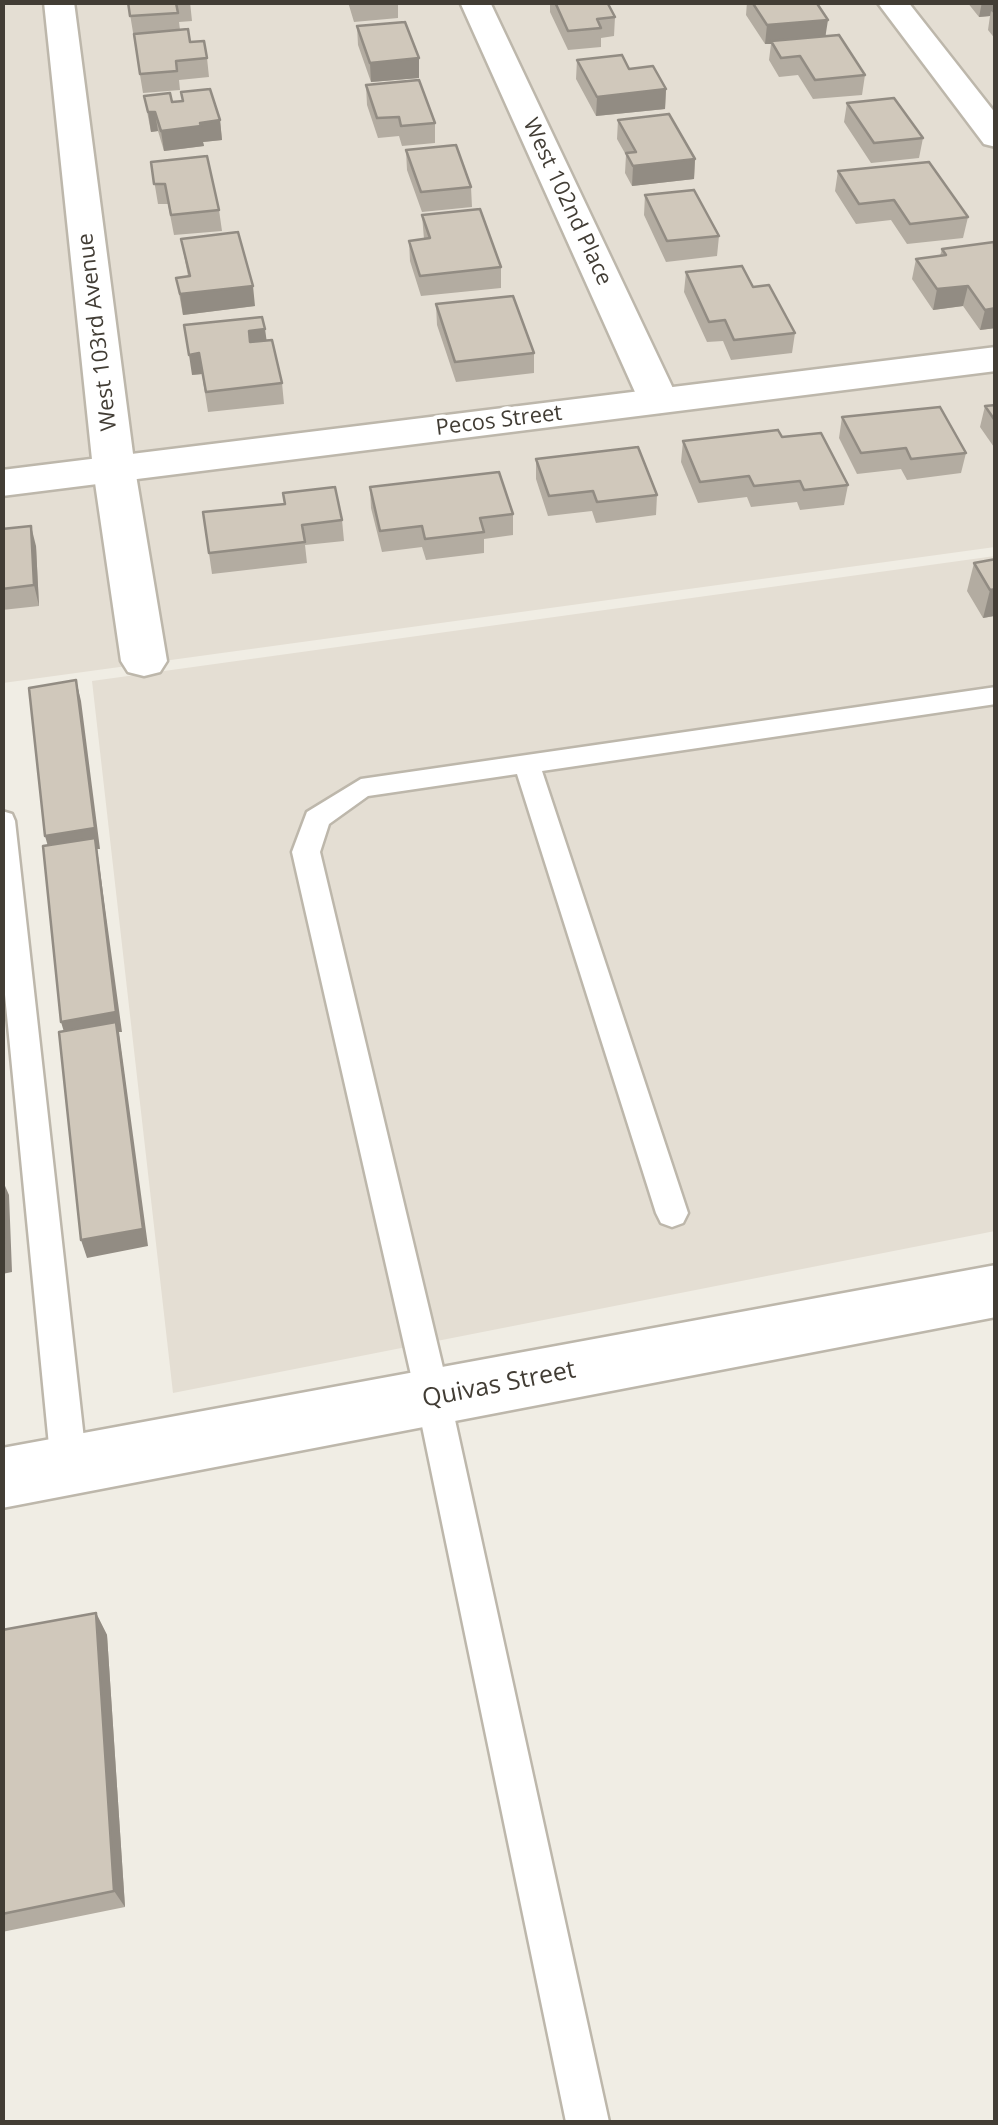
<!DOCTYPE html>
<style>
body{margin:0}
#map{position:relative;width:998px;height:2125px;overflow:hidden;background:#f0ede4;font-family:"Open Sans",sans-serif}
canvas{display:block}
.frame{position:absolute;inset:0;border:5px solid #423d35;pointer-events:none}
</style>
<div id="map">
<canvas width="998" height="2125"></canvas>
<div class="frame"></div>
</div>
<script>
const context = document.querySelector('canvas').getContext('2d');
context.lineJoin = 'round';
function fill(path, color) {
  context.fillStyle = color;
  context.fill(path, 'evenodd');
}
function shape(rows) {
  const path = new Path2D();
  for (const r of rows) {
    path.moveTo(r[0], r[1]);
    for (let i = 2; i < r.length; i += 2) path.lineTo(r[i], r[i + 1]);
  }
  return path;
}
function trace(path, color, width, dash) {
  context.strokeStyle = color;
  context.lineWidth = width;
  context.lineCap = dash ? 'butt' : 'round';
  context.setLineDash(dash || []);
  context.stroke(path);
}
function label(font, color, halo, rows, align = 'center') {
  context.font = font + ' "Open Sans",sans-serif';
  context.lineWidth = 8;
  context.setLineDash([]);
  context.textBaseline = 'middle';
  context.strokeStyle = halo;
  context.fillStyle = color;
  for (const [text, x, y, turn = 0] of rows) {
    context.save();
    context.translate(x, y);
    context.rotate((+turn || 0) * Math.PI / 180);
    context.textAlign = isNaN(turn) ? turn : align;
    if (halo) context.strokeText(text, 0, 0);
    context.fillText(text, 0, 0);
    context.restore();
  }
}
const residential = shape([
 [2,3,995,3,995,547,3,683],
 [995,556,995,1231,173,1393,92,681]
]);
const service = shape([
 [996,687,996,704,542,771,688,1213,683,1223,672,1227,661,1223,656,1213,517,774,368,796,329,824,320,852,450,1397,609,2122,566,2122,416,1397,292,852,307,812,361,779,996,687],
 [2,811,12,814,15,821,87,1466,81,1478,69,1482,57,1478,51,1466,2,964,2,811]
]);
const minor = shape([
 [44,2,74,2,135,469,167,661,160,672,144,676,128,672,121,661,93,469,44,2],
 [460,2,490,2,679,401,673,409,659,413,645,409,639,401,460,2],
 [877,2,908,2,996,114,996,147,984,144,877,2],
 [996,1265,996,1317,2,1508,2,1448,996,1265]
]);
const tertiary = shape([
 [996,347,996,371,2,496,2,470,996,347]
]);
const wall = shape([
 [128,2,190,2,192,21,179,22,180,30,207,58,209,77,179,80,180,90,143,93],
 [348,2,398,2,398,18,354,22],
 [550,2,607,2,615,17,614,36,601,38,601,47,568,50,550,12],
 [747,2,816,2,826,36,865,75,862,95,813,99,798,75,779,77,769,60,771,44,765,44,746,15],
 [967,2,996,2,996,40,988,30,990,16,979,17],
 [357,26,419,58,419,78,371,82,358,45],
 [577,60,629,69,666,89,665,109,596,116,576,79],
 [366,85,435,123,435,143,402,146,399,136,378,138,367,105],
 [144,96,172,102,220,120,222,140,203,142,204,146,164,151,158,131,151,132],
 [847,103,923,138,919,158,871,163,844,122],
 [618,120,695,159,694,179,632,186,625,173,626,155,617,139],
 [406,150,471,187,472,207,422,212,407,170],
 [151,162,219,210,222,231,174,235,168,204,158,204],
 [838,171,968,217,963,238,907,244,891,220,856,224,835,191],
 [645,195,719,236,717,256,666,262,644,215],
 [422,215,501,267,501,288,421,296,410,261,409,241,424,239],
 [181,239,255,306,183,315,176,278,188,276],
 [996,244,996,328,980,330,963,306,933,310,912,279,916,259,940,256,942,249],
 [686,272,753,287,795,333,792,353,731,360,723,341,707,342,684,292],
 [436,304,534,353,534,373,456,382,437,325],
 [267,340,282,383,284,404,208,412,202,374,192,375],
 [996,405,996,450,980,427,985,406],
 [842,417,966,453,961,473,907,480,901,469,857,474,839,438],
 [782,437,848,485,844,505,800,510,797,502,751,507,747,497,698,503,681,462,683,441],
 [536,459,657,495,656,515,596,523,592,511,548,516,536,479],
 [370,487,513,514,513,535,484,539,484,553,426,560,422,547,382,552,371,508],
 [203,512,342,520,344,541,305,545,307,563,212,574],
 [2,529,36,546,39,606,2,610],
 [996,559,996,620,994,616,983,618,967,591,974,563],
 [96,1613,107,1635,125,1907,2,1932,2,1630]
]);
const shadedWall = shape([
 [982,2,996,2,996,15,991,11,990,16,979,17],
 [828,20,825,39,771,41,771,44,765,44,767,25],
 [419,58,419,78,371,82,370,63],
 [666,89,665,109,596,116,597,97],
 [148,112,155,112,158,131,151,132],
 [220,120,222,140,203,142,204,146,164,151,161,131],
 [695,159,694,179,632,186,633,166],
 [253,286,255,306,183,315,180,294],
 [968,286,963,306,933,310,937,289],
 [996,308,996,328,980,330,985,310],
 [265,329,268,350,251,352,249,331],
 [199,353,202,374,192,375,189,355],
 [31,526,36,546,39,606,34,585],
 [996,589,996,609,994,616,983,618,990,590],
 [76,680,81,701,100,849,97,849,122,1032,119,1032,148,1246,87,1258,81,1240,67,1042,61,1022,51,857,45,836],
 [2,1179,9,1195,12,1272,2,1274],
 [96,1613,107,1635,125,1907,114,1891]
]);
const building = shape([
 [128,2,178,2,176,3,178,13,130,16,128,2],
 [555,2,607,2,615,17,597,19,601,28,568,31,555,2],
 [752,2,816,2,828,20,767,25,752,2],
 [405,22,419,58,370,63,357,26,405,22],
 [188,29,190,42,204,41,207,58,176,61,177,71,140,74,134,34,188,29],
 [839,35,865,75,815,80,800,56,781,58,771,41,839,35],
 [622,55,629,69,653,66,666,89,597,97,577,60,622,55],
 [419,80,435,123,401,126,399,117,377,118,366,85,419,80],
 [210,89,220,120,200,123,201,126,161,131,155,112,148,112,144,96,170,93,172,102,183,101,181,92,210,89],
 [894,98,923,138,874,143,847,103,894,98],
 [669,114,695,159,633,166,626,153,636,152,618,120,669,114],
 [456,145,471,187,421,192,406,150,456,145],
 [207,156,219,210,171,215,165,184,154,184,151,162,207,156],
 [929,162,968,217,910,224,894,200,859,204,838,171,929,162],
 [694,190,719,236,667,241,645,195,694,190],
 [480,209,501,267,420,276,409,241,430,238,422,215,480,209],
 [238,232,253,286,180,294,176,278,190,276,181,239,238,232],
 [994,242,996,308,985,310,968,286,937,289,916,259,946,255,942,249,994,242],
 [742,266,753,287,769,285,795,333,734,340,725,320,709,322,686,272,742,266],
 [513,296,534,353,455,362,436,304,513,296],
 [262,317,265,329,249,331,250,342,272,340,282,383,206,392,199,353,189,355,184,325,262,317],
 [996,405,996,422,985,406,996,405],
 [940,407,966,453,911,459,906,448,861,453,842,417,940,407],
 [778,430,782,437,821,433,848,485,804,490,800,481,754,486,749,476,700,482,683,441,778,430],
 [638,447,657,495,597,502,593,491,549,496,536,459,638,447],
 [499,472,513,514,480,518,484,532,425,539,422,526,380,531,370,487,499,472],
 [335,487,342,520,302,525,305,542,209,553,203,512,285,504,283,493,335,487],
 [31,526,34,585,2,589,2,529,31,526],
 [996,559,996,589,990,590,974,563,996,559],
 [76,680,95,828,45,836,29,688,76,680],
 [95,838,116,1012,61,1022,43,846,95,838],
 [116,1022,143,1229,81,1240,59,1032,116,1022],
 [2,1199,5,1254,2,1255,2,1199],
 [96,1613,114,1891,2,1914,2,1630,96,1613]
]);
const farStreetnames = [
 ["West 102nd Place",567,202,65],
 ["West 103rd Avenue",98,332,-97],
 ["Pecos Street",499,421,-7]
];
const streetNames = [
 ["Quivas Street",499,1385,-11]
];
fill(residential, '#e4ded3');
trace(service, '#bdb7ab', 5);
trace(minor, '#bdb7ab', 5);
trace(tertiary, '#bdb7ab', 5);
fill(service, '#fff');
fill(minor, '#fff');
fill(tertiary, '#fff');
fill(wall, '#b3aca1');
fill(shadedWall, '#928c83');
fill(building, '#d0c8bb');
trace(building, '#928c83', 2.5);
label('22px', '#423d35', '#fff', farStreetnames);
label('25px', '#423d35', '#fff', streetNames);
</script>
